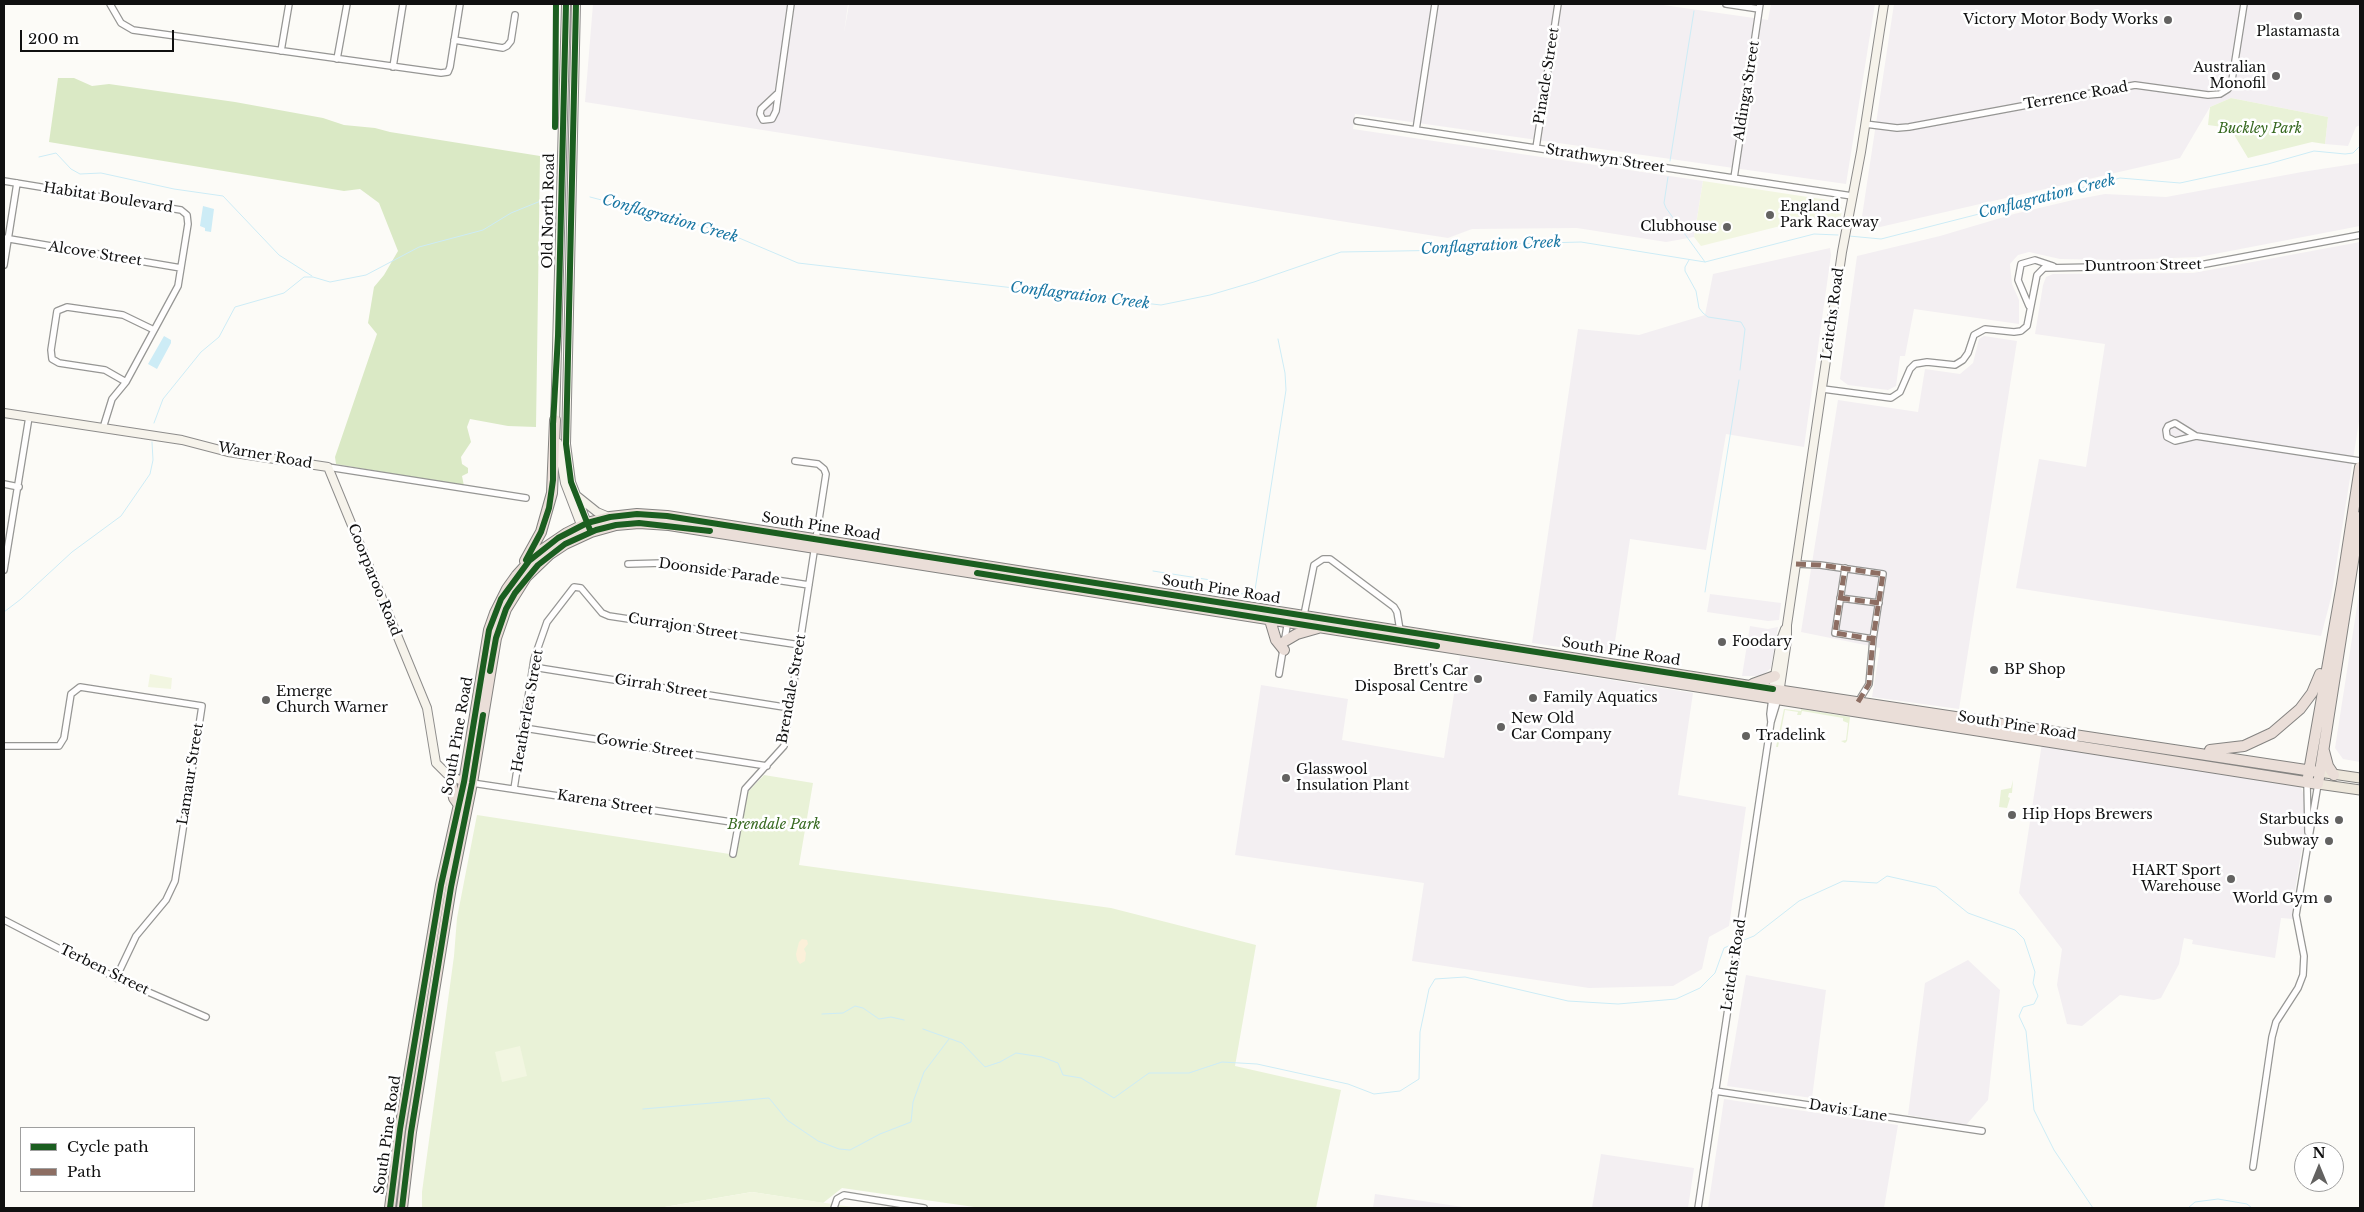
<!DOCTYPE html>
<style>
body{margin:0}
#map{position:relative;width:2364px;height:1212px;overflow:hidden;background:#fcfbf7;font-family:"Libre Baskerville",serif}
canvas{display:block}
.frame{position:absolute;inset:0;border:5px solid #101010;pointer-events:none}
.legend{position:absolute;left:20px;top:1127px;width:175px;height:65px;box-sizing:border-box;background:#fff;border:1px solid #9f9f9f;margin:0;padding:6px 9px;list-style:none;font-size:15px;color:#101010}
.legend li{display:flex;align-items:center;gap:10px;height:25px}
.legend b{width:25px;border:1px solid #9f9f9f}
.north{position:absolute;left:2294px;top:1142px;width:50px;height:50px;box-sizing:border-box;background:#fff;border:1px solid #9f9f9f;border-radius:50%;rotate:0deg;font-size:14px;font-weight:700;line-height:20px;text-align:center;color:#101010}
.north::after{content:'';display:block;margin:auto;width:18px;height:22px;background:#636261;clip-path:polygon(50% 0,100% 100%,50% 72%,0 100%)}
.scale{position:absolute;left:20px;top:30px;width:154px;height:22px;box-sizing:border-box;border:2px solid #101010;border-top:0;padding-left:6px;font-size:15px;line-height:18px;white-space:nowrap;color:#101010;-webkit-text-stroke:4px #fff;paint-order:stroke}
</style>
<div id="map">
<canvas width="2364" height="1212"></canvas>
<div class="frame"></div>
<ul class="legend">
<li><b style="height:6px;background:#1b5e20"></b>Cycle path</li>
<li><b style="height:6px;background:#8d6e63"></b>Path</li>
</ul>
<div class="north">N</div>
<div class="scale">200 m</div>
</div>
<script>
const context = document.querySelector('canvas').getContext('2d');
context.lineJoin = 'round';
function fill(path, color) {
  context.fillStyle = color;
  context.fill(path, 'evenodd');
}
function shape(rows) {
  const path = new Path2D();
  for (const r of rows) {
    path.moveTo(r[0], r[1]);
    for (let i = 2; i < r.length; i += 2) path.lineTo(r[i], r[i + 1]);
  }
  return path;
}
function trace(path, color, width, dash) {
  context.strokeStyle = color;
  context.lineWidth = width;
  context.lineCap = dash ? 'butt' : 'round';
  context.setLineDash(dash || []);
  context.stroke(path);
}
function label(font, color, halo, rows, align = 'center') {
  context.font = font + ' "Libre Baskerville",serif';
  context.lineWidth = 5;
  context.setLineDash([]);
  context.textBaseline = 'middle';
  context.strokeStyle = halo;
  context.fillStyle = color;
  for (const [text, x, y, turn = 0] of rows) {
    context.save();
    context.translate(x, y);
    context.rotate((+turn || 0) * Math.PI / 180);
    context.textAlign = isNaN(turn) ? turn : align;
    if (halo) context.strokeText(text, 0, 0);
    context.fillText(text, 0, 0);
    context.restore();
  }
}
const industrial = shape([
 [593,4,848,4,844,33,849,4,1656,4,1768,20,1771,4,1875,4,1846,184,1355,114,1353,129,1703,181,1694,237,1666,242,1577,228,1472,229,1448,238,585,102],
 [1894,4,2360,4,2360,125,2356,127,2348,146,2325,144,2328,117,2231,98,2210,107,2180,158,1880,227,1861,223],
 [2360,163,2360,226,2199,257,2120,260,2060,259,2029,252,2018,255,2010,264,2012,284,2019,300,2019,324,1914,309,1905,356,1900,356,1896,386,1888,390,1848,385,1840,379,1857,256,1940,236,2014,214,2073,200,2105,194,2166,197,2302,172],
 [2360,242,2360,415,2331,598,2321,636,2016,588,2039,459,2086,467,2105,344,2035,334,2043,285,2046,277,2053,274,2193,273],
 [1830,248,1831,255,1804,447,1726,434,1706,550,1630,539,1613,655,1532,643,1578,329,1639,335,1705,315,1713,274],
 [1984,336,2017,341,1959,709,1872,697,1880,648,1801,632,1838,400,1918,412,1925,369,1960,374,1973,363,1979,339],
 [2360,587,2360,762,2343,759,2335,748],
 [1710,594,1781,603,1779,620,1768,621,1707,612],
 [1750,626,1768,629,1778,627,1771,668,1762,676,1742,676],
 [1460,656,1693,693,1678,795,1746,807,1729,926,1709,937,1702,969,1673,986,1589,988,1412,961,1424,883,1235,855,1261,685,1348,699,1342,740,1444,758],
 [2042,743,2297,785,2301,788,2304,795,2304,835,2293,903,2293,919,2281,918,2275,958,2192,944,2193,940,2184,938,2179,964,2161,998,2154,1000,2120,995,2082,1026,2067,1024,2057,985,2062,949,2019,893],
 [1968,960,2000,990,1988,1100,1966,1125,1908,1115,1925,983],
 [1746,975,1826,990,1812,1098,1727,1086],
 [1724,1099,1898,1125,1884,1208,1708,1208],
 [1601,1154,1694,1168,1688,1208,1592,1208],
 [1375,1194,1470,1208,1373,1208]
]);
const green = shape([
 [2231,98,2328,117,2325,144,2312,142,2248,158,2230,128,2208,125,2210,107],
 [1784,709,1801,711,1801,709,1850,717,1847,741,1845,743,1841,741,1846,740,1848,723,1843,721,1843,718,1802,711,1801,715,1797,715,1798,712,1785,710,1778,747,1776,747],
 [764,775,813,783,799,865,1111,908,1256,945,1235,1066,1341,1090,1316,1208,981,1208,842,1188,823,1203,752,1192,659,1208,422,1208,422,1192,454,956,457,918,477,815,736,855,746,794],
 [2013,780,2012,793,2009,793,2008,797,2010,798,2007,808,1999,807,2001,790,2011,788]
]);
const forest = shape([
 [58,78,74,78,92,86,109,84,235,102,323,118,344,125,375,128,390,132,540,156,536,427,508,426,470,419,467,427,471,442,461,457,462,464,468,468,468,473,462,476,464,486,336,464,335,457,377,334,368,323,374,287,384,275,398,251,379,203,360,189,344,191,49,142]
]);
const sand = shape([
 [802,939,807,940,808,944,804,949,806,953,805,961,800,964,797,960,796,954,799,942]
]);
const pitch = shape([
 [1703,181,1834,201,1840,204,1842,209,1840,223,1812,218,1701,246,1694,237],
 [150,674,172,678,171,689,148,687],
 [520,1046,527,1076,502,1082,495,1052],
 [752,1192,859,1208,659,1208]
]);
const water = shape([
 [203,206,214,209,211,232,205,231,205,228,200,226],
 [164,336,171,340,171,343,157,369,148,364]
]);
const stream = shape([
 [39,157,56,153,71,169,80,174,101,173,174,189,223,196,279,255,312,276],
 [1670,161,1694,11],
 [1668,177,1664,203,1666,208,1705,262],
 [590,197,725,232,798,263,1161,305,1210,295,1254,282,1341,252,1455,250,1473,245,1581,242,1705,262,1814,234,1838,235],
 [1849,236,1881,239,2120,178,2180,183,2268,164,2314,151,2345,154,2353,153,2360,146],
 [1689,260,1685,267,1685,271,1696,291,1699,308,1703,313,1708,317,1741,322,1745,329,1740,370],
 [154,423,163,399,201,352,219,337,235,307,284,293,304,277,313,277,330,282,366,275,419,247,483,230,511,213,548,198],
 [1153,571,1217,581,1227,591,1249,595,1255,590,1286,390,1285,373,1278,339],
 [1705,592,1739,380],
 [4,612,21,599,72,552,121,516,150,474,153,460,152,442],
 [1744,940,1754,936,1799,901,1843,881,1877,883,1887,876,1936,887,1968,913,2015,930,2024,939,2035,972,2033,983,2038,996,2034,1004,2023,1007,2019,1016,2026,1031,2034,1110,2054,1150,2093,1208],
 [822,1014,843,1013,855,1006,863,1008,879,1019,891,1017,904,1020],
 [923,1029,962,1043,985,1067,1000,1062,1016,1053,1042,1057,1058,1063,1063,1075,1081,1078,1114,1098,1149,1073,1189,1073,1222,1062,1257,1064,1348,1084,1374,1094,1400,1091,1419,1079,1420,1032,1429,989,1435,979,1465,977,1568,1001,1618,1004,1676,999,1700,988,1715,973,1724,948,1733,944],
 [643,1109,769,1098,787,1120,818,1141,839,1149,850,1150,880,1134,911,1122,913,1102,924,1072,949,1039],
 [2188,1208,2195,1202,2218,1199,2247,1204,2252,1208]
]);
const street = shape([
 [110,4,121,23,133,30,441,73,448,72,450,67,460,4],
 [1726,4,1759,9],
 [454,40,503,48,507,46,511,41,515,15],
 [281,51,289,4],
 [337,59,347,4],
 [393,67,403,4],
 [777,94,761,109,760,114,763,120,772,119,776,111,791,4],
 [1357,121,1852,196],
 [1865,124,1897,128,1909,127,2135,85,2208,95,2220,94,2228,89,2232,80,2244,4],
 [1416,130,1435,4],
 [1536,148,1558,4],
 [1734,178,1760,4],
 [4,181,181,210,187,215,188,224,178,286,126,382,112,399,103,428],
 [4,238,181,268],
 [4,265,17,183],
 [2029,306,2018,280,2021,264,2035,260,2053,266],
 [126,382,105,370,59,363,52,359,51,350,57,311,67,307,123,315,154,330],
 [1823,389,1891,398,1900,392,1910,369,1915,364,1927,362,1955,365,1963,360,1968,353,1974,335,1985,329,2014,332,2021,331,2027,326,2037,275,2044,268,2200,265,2360,235],
 [2196,436,2175,423,2168,426,2166,430,2167,437,2175,441,2196,436,2360,461],
 [328,467,526,498],
 [4,484,19,487],
 [628,564,663,563,809,585],
 [1796,564,1820,565,1883,574,1873,639,1835,633,1845,568],
 [4,570,29,417],
 [1840,598,1879,603],
 [1304,615,1314,565,1323,559,1330,559,1394,607,1397,612,1400,630],
 [533,667,790,708],
 [1279,674,1288,620],
 [1858,702,1869,684,1873,639],
 [1771,722,1770,714,1772,698],
 [524,728,767,766],
 [4,746,59,746,64,738,71,694,80,687,202,706,175,881,166,900,136,936,116,978],
 [2307,782,2308,832],
 [472,783,738,823],
 [514,789,534,659,547,622,574,587,581,588,602,613,609,616,800,645],
 [733,854,745,789,784,746,826,474,824,469,818,464,795,461],
 [4,920,116,978,206,1017],
 [1715,1091,1982,1131],
 [2253,1167,2272,1037,2276,1022,2298,988,2303,975,2304,956,2296,915,2318,784],
 [834,1208,837,1199,844,1195,924,1208],
 [1698,1208,1771,722,1778,699]
]);
const secondary = shape([
 [576,4,566,444,571,482,589,528],
 [4,413,182,440,228,452,328,467,427,708,436,763,447,774,464,782],
 [555,424,566,4],
 [558,443,565,483,583,530],
 [577,496,597,512,609,517],
 [1772,694,1781,640,1785,629],
 [1779,694,1787,640,1787,625,1842,252,1861,152,1884,4]
]);
const primary = shape([
 [2319,772,2360,778],
 [2318,784,2360,790]
]);
const highway = shape([
 [525,561,541,532,552,493,555,420],
 [1270,620,1276,640,1284,650],
 [1285,641,1297,634,1318,628],
 [1753,684,1775,676],
 [2210,750,2244,746,2272,733,2300,709,2312,693,2320,674],
 [2324,751,2328,766,2334,775],
 [2308,777,2342,584,2360,467],
 [451,781,454,798,459,805],
 [390,1208,400,1129,441,885,464,782,489,630,495,613,507,589,517,575,536,554,567,533,587,523,610,517,637,514,667,516,1750,686,2319,772],
 [402,1208,411,1132,451,887,472,783,496,638,506,609,526,577,550,554,565,544,591,532,616,525,639,523,669,525,2318,784,2360,517]
]);
const quiet = shape([
 [1796,564,1820,565,1883,574,1873,639,1835,633,1845,568],
 [1840,598,1879,603],
 [1858,702,1869,684,1873,639]
]);
const cycleway = shape([
 [576,4,566,444,571,482,590,530],
 [555,127,556,4],
 [526,560,541,532,549,508,553,480,553,424,558,336,566,4],
 [977,573,1437,646],
 [490,671,496,638,506,609,515,593,538,565,565,544,596,530,616,525,639,523,710,531],
 [390,1208,400,1129,441,885,464,782,489,630,501,599,529,561,558,538,587,523,610,517,637,514,667,516,1773,689],
 [402,1208,411,1132,451,887,472,783,483,715]
]);
const markers = [
 [2298,16,5,"#636261"],
 [2168,20,5,"#636261"],
 [2276,76,5,"#636261"],
 [1770,215,5,"#636261"],
 [1727,227,5,"#636261"],
 [1722,642,5,"#636261"],
 [1994,670,5,"#636261"],
 [1478,679,5,"#636261"],
 [1533,698,5,"#636261"],
 [266,700,5,"#636261"],
 [1501,727,5,"#636261"],
 [1746,736,5,"#636261"],
 [1286,778,5,"#636261"],
 [2012,815,5,"#636261"],
 [2339,820,5,"#636261"],
 [2329,841,5,"#636261"],
 [2231,879,5,"#636261"],
 [2328,899,5,"#636261"]
];
const poiNames = [
 ["Victory Motor Body Works",2158,20,"right"],
 ["Plastamasta",2298,32,"center"],
 ["Australian",2266,68,"right"],
 ["Monofil",2266,84,"right"],
 ["England",1780,207],
 ["Park Raceway",1780,223],
 ["Clubhouse",1717,227,"right"],
 ["Foodary",1732,642],
 ["BP Shop",2004,670],
 ["Brett's Car",1468,671,"right"],
 ["Disposal Centre",1468,687,"right"],
 ["Emerge",276,692],
 ["Church Warner",276,708],
 ["Family Aquatics",1543,698],
 ["New Old",1511,719],
 ["Car Company",1511,735],
 ["Tradelink",1756,736],
 ["Glasswool",1296,770],
 ["Insulation Plant",1296,786],
 ["Hip Hops Brewers",2022,815],
 ["Starbucks",2329,820,"right"],
 ["Subway",2319,841,"right"],
 ["HART Sport",2221,871,"right"],
 ["Warehouse",2221,887,"right"],
 ["World Gym",2318,899,"right"]
];
const streetNames = [
 ["Pinacle Street",1547,76,-81],
 ["Aldinga Street",1747,91,-81],
 ["Terrence Road",2076,96,-10],
 ["Strathwyn Street",1605,159,9],
 ["Habitat Boulevard",108,198,9],
 ["Old North Road",549,211,-89],
 ["Alcove Street",95,254,9],
 ["Duntroon Street",2143,266,-1],
 ["Leitchs Road",1833,314,-82],
 ["Warner Road",265,456,10],
 ["South Pine Road",821,527,9],
 ["Doonside Parade",719,572,8],
 ["Coorparoo Road",374,580,68],
 ["South Pine Road",1221,590,9],
 ["Currajon Street",683,627,9],
 ["South Pine Road",1621,652,9],
 ["Girrah Street",661,687,9],
 ["Brendale Street",792,689,-80],
 ["Heatherlea Street",528,711,-80],
 ["South Pine Road",2017,726,9],
 ["South Pine Road",458,736,-80],
 ["Gowrie Street",645,747,9],
 ["Lamaur Street",191,774,-81],
 ["Karena Street",605,803,9],
 ["Leitchs Road",1734,965,-81],
 ["Terben Street",104,970,26],
 ["Davis Lane",1848,1111,9],
 ["South Pine Road",388,1135,-82]
];
const parkNames = [
 ["Buckley Park",2260,129],
 ["Brendale Park",774,825]
];
const waterNames = [
 ["Conflagration Creek",2047,197,-14],
 ["Conflagration Creek",670,219,16],
 ["Conflagration Creek",1491,246,-3],
 ["Conflagration Creek",1080,296,7]
];
fill(industrial, '#f3eff2');
fill(green, '#e9f2d7');
fill(forest, '#dae9c5');
fill(sand, '#fbf0d9');
fill(pitch, '#f2f6e1');
fill(water, '#cdecf6');
trace(stream, '#cdecf6', 1);
trace(street, '#969694', 8);
trace(secondary, '#8d8c8b', 10);
trace(primary, '#848381', 11);
trace(highway, '#848381', 12);
trace(street, '#fffefe', 5.5);
trace(secondary, '#f6f3eb', 8);
trace(primary, '#ede7db', 9);
trace(highway, '#eaded8', 10);
trace(quiet, '#8d6e63', 5, [10, 5]);
trace(cycleway, '#1b5e20', 6);
for (const [x, y, r, color] of markers) {
  const dot = new Path2D();
  dot.arc(x, y, r, 0, 2 * Math.PI);
  context.fillStyle = color;
  context.fill(dot);
  trace(dot, '#fff', 2);
}
label('14px', '#101010', '#fff', poiNames, 'left');
label('14px', '#101010', '#fff', streetNames);
label('italic 14px', '#376920', '#fff', parkNames);
label('italic 15px', '#1976a3', '#fff', waterNames);
</script>
